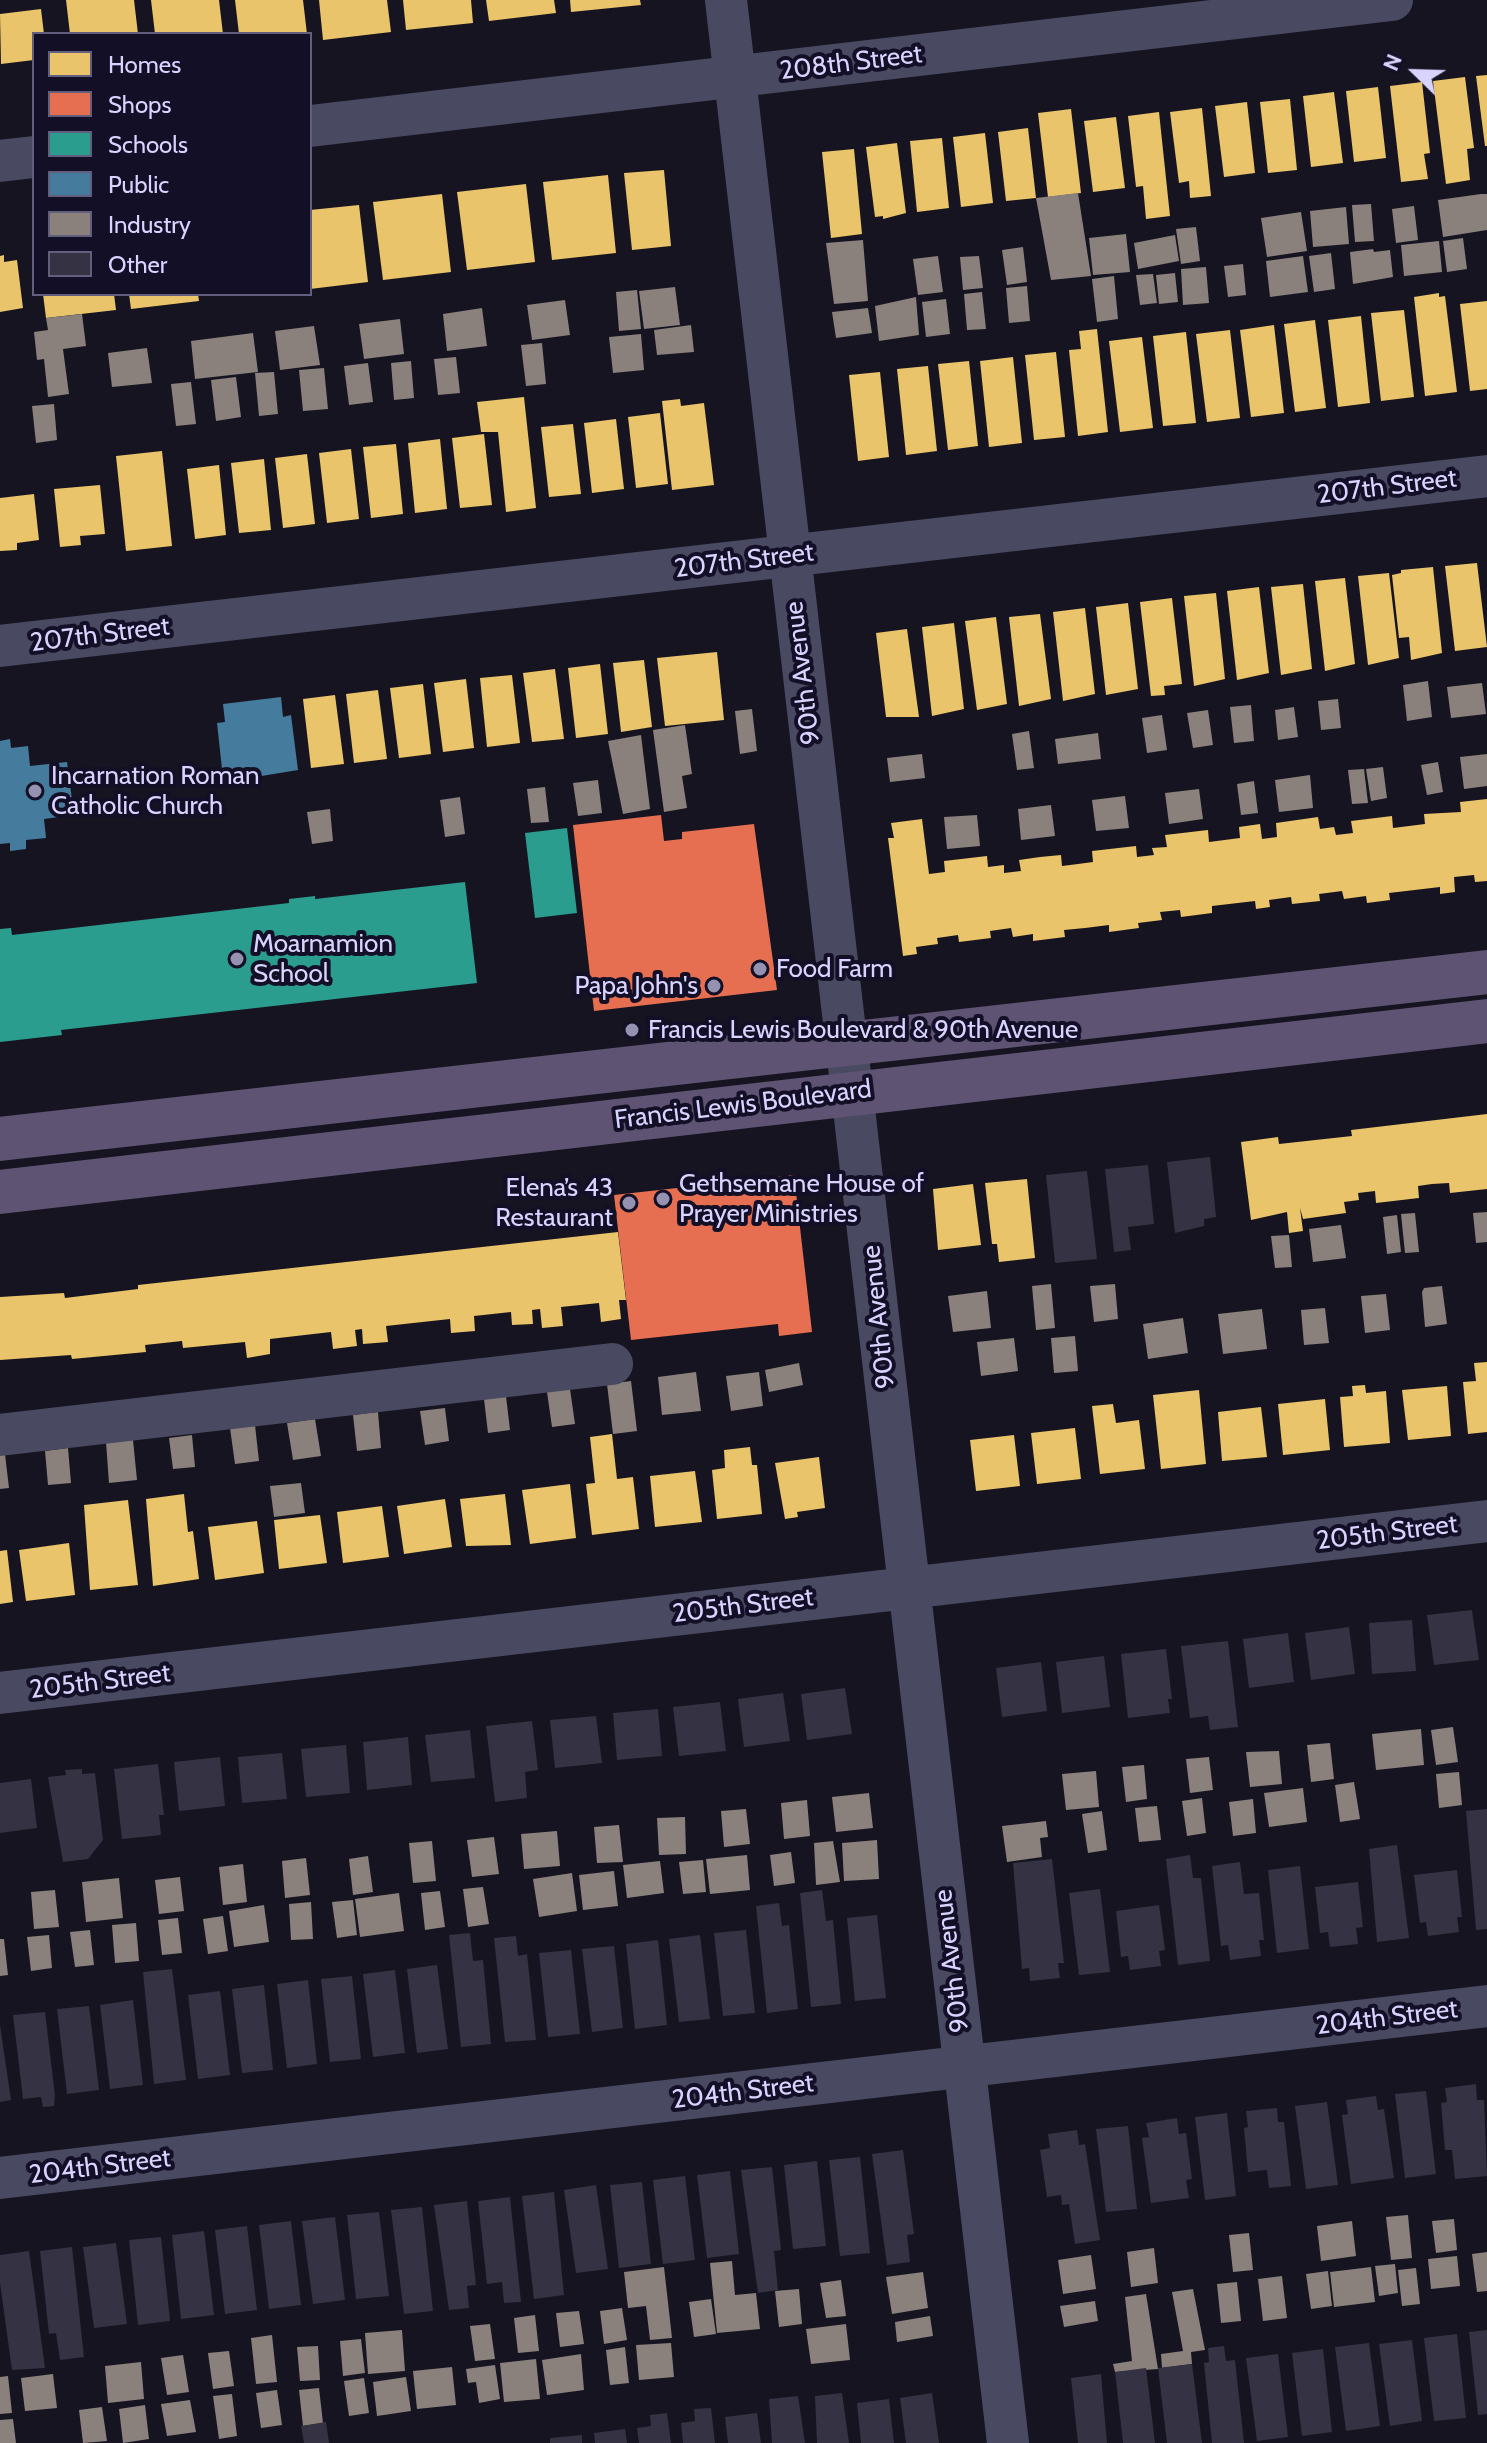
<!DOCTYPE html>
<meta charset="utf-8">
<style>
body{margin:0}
#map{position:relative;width:1487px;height:2443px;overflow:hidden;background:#161421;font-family:Cabin,sans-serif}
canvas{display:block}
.legend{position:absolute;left:32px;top:32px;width:280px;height:264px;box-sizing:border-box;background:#130f26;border:2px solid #625e7d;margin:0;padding:10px 14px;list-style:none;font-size:24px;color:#d9d4ff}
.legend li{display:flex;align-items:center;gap:16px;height:40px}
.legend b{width:40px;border:2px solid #625e7d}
.north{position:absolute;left:1375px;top:32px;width:80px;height:80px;-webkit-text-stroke:6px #130f26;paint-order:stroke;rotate:293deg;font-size:22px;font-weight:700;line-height:32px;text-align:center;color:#d9d4ff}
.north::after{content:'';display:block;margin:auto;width:28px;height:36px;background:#d9d4ff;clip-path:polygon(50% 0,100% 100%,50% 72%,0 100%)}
</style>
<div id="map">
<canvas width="1487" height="2443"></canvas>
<ul class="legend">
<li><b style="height:22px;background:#e9c46a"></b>Homes</li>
<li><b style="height:22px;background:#e76f51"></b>Shops</li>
<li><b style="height:22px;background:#2a9d8f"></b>Schools</li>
<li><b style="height:22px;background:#457b9d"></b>Public</li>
<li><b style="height:22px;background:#8a817c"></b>Industry</li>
<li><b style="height:22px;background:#343243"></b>Other</li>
</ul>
<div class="north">N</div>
</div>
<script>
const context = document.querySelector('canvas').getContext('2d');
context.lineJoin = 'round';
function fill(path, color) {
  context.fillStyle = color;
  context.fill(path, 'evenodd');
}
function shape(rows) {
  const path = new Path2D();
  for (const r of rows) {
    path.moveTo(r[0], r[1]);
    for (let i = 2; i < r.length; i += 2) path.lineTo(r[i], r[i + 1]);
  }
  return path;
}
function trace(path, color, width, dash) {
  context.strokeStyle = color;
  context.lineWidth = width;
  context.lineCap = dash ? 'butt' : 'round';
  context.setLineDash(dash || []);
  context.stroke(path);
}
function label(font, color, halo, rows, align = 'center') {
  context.font = font + ' Cabin,sans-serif';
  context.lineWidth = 8;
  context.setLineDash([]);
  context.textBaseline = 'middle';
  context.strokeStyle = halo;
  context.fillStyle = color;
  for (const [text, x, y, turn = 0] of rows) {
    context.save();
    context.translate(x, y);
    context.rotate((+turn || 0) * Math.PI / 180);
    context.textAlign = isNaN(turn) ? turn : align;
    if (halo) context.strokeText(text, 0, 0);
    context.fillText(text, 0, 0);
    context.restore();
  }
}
const homes = shape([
 [66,0,134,0,138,34,70,34],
 [151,0,219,0,223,34,155,34],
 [235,0,303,0,307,34,239,34],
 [319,0,387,0,391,32,323,40],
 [403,0,471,0,473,23,406,30],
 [486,0,554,0,556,13,489,21],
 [570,0,640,0,641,5,571,12],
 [41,9,44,34,34,34,34,60,1,64,0,14],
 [1487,75,1487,146,1485,146,1476,76],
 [1465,77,1474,148,1467,149,1470,180,1446,184,1433,81],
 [1422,82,1430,153,1424,154,1428,179,1401,182,1390,86],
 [1378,87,1386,158,1354,162,1346,91],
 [1334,92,1343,163,1311,167,1303,96],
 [1290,99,1297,170,1268,173,1260,102],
 [1247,102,1255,173,1224,177,1215,106],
 [1202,108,1211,196,1190,198,1189,181,1179,183,1170,112],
 [1071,109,1081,193,1048,197,1038,113],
 [1159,112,1170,216,1146,219,1143,186,1136,187,1128,116],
 [1116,117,1125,188,1093,192,1084,121],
 [1028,128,1036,198,1006,201,998,132],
 [985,133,993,203,961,207,953,137],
 [942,138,949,208,917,212,910,141],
 [897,143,906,213,883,219,883,216,875,217,866,147],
 [854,149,862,234,831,238,822,152],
 [664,170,671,246,632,250,624,173],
 [608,175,616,253,552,260,543,182],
 [526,184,535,262,467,270,457,192],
 [442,194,451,272,383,280,373,202],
 [359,205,368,282,310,289,310,210],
 [4,255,4,262,17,260,23,308,0,312,0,256],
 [1439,293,1439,297,1445,296,1457,392,1425,396,1414,297],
 [43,294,114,294,116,310,46,318],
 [129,294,198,294,199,301,131,309],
 [1487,301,1487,389,1470,391,1460,304],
 [1404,310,1414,397,1381,401,1371,313],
 [1361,316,1370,403,1338,407,1328,320],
 [1315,320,1326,408,1295,412,1284,324],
 [1274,325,1284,413,1251,417,1240,330],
 [1097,329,1108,432,1078,436,1069,350,1081,349,1079,331],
 [1230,330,1240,418,1207,422,1196,334],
 [1186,332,1196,423,1163,426,1153,336],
 [1142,337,1153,428,1120,432,1109,341],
 [1056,352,1065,437,1034,440,1025,355],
 [1013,357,1022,443,989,447,980,361],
 [969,361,978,446,948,450,938,364],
 [928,366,937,451,906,455,897,369],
 [880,372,889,457,858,461,849,375],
 [524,397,536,508,506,512,498,432,481,432,477,402],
 [680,399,681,406,704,403,714,485,672,490,662,401],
 [660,413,668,484,636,488,628,417],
 [616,419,624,489,592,493,584,423],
 [573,424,581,494,549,497,541,427],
 [484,434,492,505,460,508,452,438],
 [440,439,447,509,415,513,408,443],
 [396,444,403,514,371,518,363,447],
 [351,449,359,519,327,523,319,453],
 [162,451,172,546,126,551,116,456],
 [307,454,315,524,283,528,275,458],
 [264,459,271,530,239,533,231,463],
 [219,465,226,535,195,539,187,469],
 [100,485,105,534,80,536,81,545,60,547,54,489],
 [34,494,39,540,17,543,17,550,0,551,0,498],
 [1477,563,1487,647,1455,651,1445,566],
 [1433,567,1442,653,1411,660,1409,637,1399,638,1392,575,1401,573,1401,570],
 [1389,573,1399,658,1368,665,1358,576],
 [1345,578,1355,664,1325,671,1315,581],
 [1303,584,1312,669,1281,675,1271,587],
 [1259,587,1269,673,1237,680,1227,591],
 [1216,593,1225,679,1194,686,1184,596],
 [1172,598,1182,684,1164,686,1165,695,1151,696,1140,602],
 [1128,603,1138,689,1106,695,1096,607],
 [1085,608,1095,694,1063,701,1053,612],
 [1040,614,1051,699,1019,706,1009,617],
 [996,617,1007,704,977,710,965,621],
 [954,623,964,709,932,716,922,627],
 [907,629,919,717,886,717,876,633],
 [717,652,724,720,665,726,657,658],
 [644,660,652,727,621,732,613,663],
 [600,664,608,734,576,738,568,668],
 [555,669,564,739,532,742,523,673],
 [512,675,520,743,487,747,480,678],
 [466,679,474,748,443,752,434,683],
 [423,684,431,754,399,758,390,688],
 [378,690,387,759,354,763,346,694],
 [335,695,344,764,311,768,303,699],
 [1487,799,1487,881,1475,882,1474,875,1454,877,1455,892,1440,894,1440,887,1389,893,1390,900,1367,903,1366,896,1344,899,1342,891,1319,894,1320,901,1292,904,1291,897,1269,900,1270,907,1256,909,1255,901,1212,906,1212,913,1181,917,1180,910,1160,912,1162,920,1138,923,1139,928,1109,932,1109,925,1085,928,1064,930,1065,937,1033,941,1033,934,1013,937,1011,928,990,931,991,938,959,942,958,935,937,938,938,944,916,947,917,954,903,956,888,838,894,838,891,823,922,819,929,874,945,872,944,861,987,856,988,867,1004,865,1004,873,1021,871,1019,860,1040,857,1061,855,1062,866,1078,864,1093,862,1092,851,1136,846,1137,857,1154,855,1152,848,1167,847,1165,835,1208,830,1209,842,1240,838,1239,827,1260,824,1262,839,1277,837,1276,823,1318,817,1320,829,1334,827,1336,835,1353,833,1351,821,1392,816,1393,828,1425,824,1424,814,1461,812,1460,802],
 [1487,1114,1487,1189,1450,1193,1449,1183,1432,1184,1418,1186,1419,1198,1376,1203,1375,1191,1358,1193,1359,1200,1344,1202,1346,1213,1303,1219,1300,1208,1303,1231,1289,1233,1287,1212,1251,1220,1241,1142,1278,1137,1279,1144,1352,1136,1351,1130],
 [1027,1179,1035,1258,999,1262,997,1244,992,1244,985,1183],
 [973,1184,981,1245,938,1250,933,1189],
 [618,1232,626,1300,619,1300,621,1319,601,1322,599,1303,561,1307,563,1326,542,1328,540,1309,532,1310,533,1324,512,1325,511,1312,474,1316,475,1331,451,1333,450,1319,386,1326,388,1342,363,1344,362,1329,355,1330,357,1346,333,1349,331,1332,270,1339,270,1354,247,1358,245,1342,183,1348,182,1341,145,1345,146,1352,72,1359,71,1355,0,1360,0,1297,64,1293,65,1298,138,1289,138,1285],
 [1487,1362,1487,1432,1468,1434,1463,1382,1476,1381,1474,1363],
 [1365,1385,1366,1393,1386,1391,1390,1443,1344,1447,1340,1397,1353,1396,1352,1386],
 [1447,1386,1451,1436,1408,1440,1402,1390],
 [1199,1390,1206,1464,1161,1469,1153,1395],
 [1325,1399,1330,1450,1283,1455,1278,1404],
 [1113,1404,1116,1423,1139,1420,1145,1469,1100,1474,1092,1406],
 [1261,1407,1267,1457,1222,1461,1218,1412],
 [1075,1428,1081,1479,1037,1484,1031,1433],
 [612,1434,617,1479,633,1477,639,1529,592,1535,586,1484,595,1483,590,1437],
 [1014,1435,1020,1486,976,1491,970,1440],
 [750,1447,752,1465,757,1465,762,1514,717,1519,712,1470,725,1468,724,1450],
 [819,1457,825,1508,797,1512,798,1517,785,1519,775,1463],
 [695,1471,702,1522,655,1527,650,1476],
 [570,1484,576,1538,530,1544,522,1490],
 [184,1494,188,1532,193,1531,199,1579,153,1586,146,1499],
 [505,1494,511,1545,466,1546,460,1499],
 [445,1499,452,1547,404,1554,397,1506],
 [128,1500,138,1585,90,1590,84,1505],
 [382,1506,389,1557,343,1563,337,1512],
 [320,1515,327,1563,279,1569,274,1520],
 [257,1521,264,1573,215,1580,208,1527],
 [69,1543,75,1595,26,1601,19,1550],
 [7,1550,13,1602,0,1604,0,1551]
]);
const shops = shape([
 [661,815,664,841,682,839,682,832,754,824,777,990,594,1011,573,825],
 [794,1175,812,1332,779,1336,778,1324,631,1340,614,1195]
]);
const schools = shape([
 [567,828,577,913,535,918,525,833],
 [465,882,477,983,61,1030,62,1035,0,1042,0,929,11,928,12,935,289,903,289,899,315,896,315,899]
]);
const public = shape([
 [281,697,283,717,291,715,298,770,231,781,231,777,223,778,217,723,225,722,223,704],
 [10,739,11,748,28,746,30,766,67,762,74,815,44,819,46,838,26,840,26,849,10,851,10,843,0,844,0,741]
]);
const industry = shape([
 [1078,193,1091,276,1051,280,1036,198],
 [1481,194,1487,194,1487,230,1443,237,1438,200],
 [1371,204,1374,241,1355,242,1352,205],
 [1414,206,1418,240,1396,243,1392,209],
 [1346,207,1349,244,1313,247,1310,211],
 [1301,212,1307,251,1267,257,1261,218],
 [1196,227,1200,261,1181,264,1176,229],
 [1126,234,1130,272,1093,275,1089,238],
 [1175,235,1179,261,1138,269,1134,243],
 [1463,238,1467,269,1447,272,1443,241],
 [863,240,868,301,834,304,826,243],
 [1439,241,1442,272,1404,276,1401,245],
 [1023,247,1027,282,1007,285,1002,250],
 [1373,249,1374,252,1390,250,1393,277,1353,284,1350,252],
 [1331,253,1335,289,1314,292,1309,256],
 [938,256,943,292,918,295,913,259],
 [979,256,983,288,963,290,960,257],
 [1303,256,1308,292,1270,297,1266,261],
 [1243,264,1246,295,1228,297,1224,266],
 [1206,267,1209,303,1183,305,1181,269],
 [1175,273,1178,302,1159,304,1156,275],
 [1153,274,1157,303,1140,305,1136,275],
 [1114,276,1118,319,1097,322,1092,279],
 [1027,286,1030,321,1009,323,1006,288],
 [675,287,680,325,644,329,639,291],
 [637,290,641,329,619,331,616,292],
 [982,292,986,329,967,330,964,294],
 [916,297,919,335,879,341,875,306],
 [946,299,950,334,926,337,922,302],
 [565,300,570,335,532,340,527,305],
 [482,308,487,346,447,351,443,314],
 [868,308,872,333,836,338,832,312],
 [82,314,86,346,63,349,69,394,48,397,44,359,37,360,34,332,48,330,46,318],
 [400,319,404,354,364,359,359,324],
 [691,325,694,352,657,355,654,330],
 [314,326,320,365,280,370,275,331],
 [253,333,258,372,195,379,191,341],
 [641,334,644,370,613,373,609,337],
 [542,343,546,384,526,386,521,345],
 [147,348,152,383,112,387,108,353],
 [456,357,460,393,438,395,434,359],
 [411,361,414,398,394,400,391,363],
 [368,363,373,402,349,405,344,366],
 [324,368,328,409,303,411,299,370],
 [274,372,278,414,259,416,255,373],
 [236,377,241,417,216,421,211,380],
 [191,382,196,424,176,426,171,384],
 [54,404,57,440,36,443,32,406],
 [1428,681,1432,717,1407,721,1403,685],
 [1482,683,1486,714,1451,718,1447,687],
 [1338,699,1341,728,1321,730,1318,701],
 [1251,705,1254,741,1234,743,1230,707],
 [1294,707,1298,737,1278,740,1275,710],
 [752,709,757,751,740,754,735,711],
 [1208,710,1213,745,1193,748,1187,713],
 [1162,715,1167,750,1147,753,1142,718],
 [685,725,692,774,682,776,687,808,664,812,653,730],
 [1029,731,1034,768,1017,770,1012,734],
 [1098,733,1101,759,1058,764,1055,739],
 [641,735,650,809,623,814,608,741],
 [922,754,925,778,890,782,887,758],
 [1487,754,1487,786,1464,789,1460,757],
 [1438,762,1443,792,1427,795,1421,765],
 [1383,767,1387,798,1371,801,1366,769],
 [1364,769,1368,803,1352,804,1348,770],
 [1310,775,1313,808,1279,812,1275,780],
 [598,780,602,813,578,816,573,783],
 [1254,781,1258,813,1241,815,1237,784],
 [545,787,549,822,531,823,527,789],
 [1199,789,1203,819,1169,824,1165,793],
 [1125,796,1129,828,1096,831,1092,800],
 [460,797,465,834,445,837,440,800],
 [1051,805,1055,836,1021,840,1018,809],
 [330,809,333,841,312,844,307,812],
 [977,815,980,846,947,849,944,817],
 [1487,1212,1487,1242,1476,1243,1473,1213],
 [1415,1213,1419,1252,1405,1253,1401,1214],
 [1397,1215,1401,1252,1387,1254,1383,1217],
 [1341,1225,1346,1258,1313,1262,1309,1229],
 [1289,1235,1292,1267,1275,1268,1271,1236],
 [1051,1284,1055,1328,1036,1330,1032,1286],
 [1115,1284,1118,1319,1094,1322,1090,1286],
 [1442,1286,1447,1324,1425,1327,1422,1292,1424,1288],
 [987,1291,991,1328,953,1332,948,1296],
 [1386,1294,1390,1330,1365,1333,1361,1296],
 [1325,1308,1329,1343,1304,1345,1301,1310],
 [1262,1309,1267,1349,1223,1354,1218,1314],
 [1183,1318,1188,1353,1148,1359,1143,1324],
 [1075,1336,1078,1371,1054,1373,1051,1338],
 [1014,1338,1018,1371,981,1376,977,1342],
 [799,1363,803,1385,769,1392,765,1370],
 [696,1372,701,1411,662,1415,658,1377],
 [759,1372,763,1406,731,1411,726,1376],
 [631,1381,637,1431,613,1434,607,1384],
 [570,1389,575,1424,552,1427,547,1392],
 [506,1396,510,1430,488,1433,484,1399],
 [445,1408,449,1441,425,1445,420,1411],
 [378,1412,381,1448,357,1451,353,1415],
 [315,1419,321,1456,293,1460,287,1423],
 [255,1425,259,1461,235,1464,230,1428],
 [192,1435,195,1467,173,1469,169,1438],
 [133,1440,137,1480,109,1483,106,1442],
 [68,1448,71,1483,48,1485,45,1451],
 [0,1454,5,1454,9,1488,0,1489],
 [301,1483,305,1513,274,1517,270,1486],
 [1453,1727,1458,1762,1436,1765,1431,1730],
 [1421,1729,1424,1765,1376,1770,1372,1734],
 [1330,1743,1334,1779,1311,1782,1307,1745],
 [1279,1751,1282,1784,1250,1787,1246,1752],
 [1209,1757,1213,1790,1190,1793,1186,1759],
 [1144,1765,1147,1799,1126,1802,1122,1767],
 [1096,1771,1099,1807,1066,1810,1062,1774],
 [1459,1772,1462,1805,1439,1808,1436,1774],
 [1354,1782,1360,1819,1340,1822,1335,1785],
 [1303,1788,1307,1822,1269,1827,1264,1793],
 [869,1793,873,1828,836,1832,832,1797],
 [1202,1798,1206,1833,1187,1836,1182,1801],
 [1253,1799,1256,1833,1233,1836,1229,1802],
 [807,1800,810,1836,784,1839,781,1803],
 [1157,1806,1161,1840,1139,1842,1135,1808],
 [746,1809,750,1844,724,1847,721,1811],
 [1102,1811,1107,1850,1088,1853,1082,1814],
 [685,1817,686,1854,659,1855,657,1818],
 [1046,1821,1048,1837,1040,1838,1042,1857,1007,1862,1002,1826],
 [619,1825,623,1862,597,1863,594,1827],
 [557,1831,560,1866,524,1869,521,1834],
 [494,1837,499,1874,472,1877,467,1840],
 [877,1840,879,1879,844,1881,842,1843],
 [432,1841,436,1881,413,1883,409,1843],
 [833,1841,840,1882,816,1885,814,1843],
 [791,1852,795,1883,774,1886,770,1855],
 [747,1855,750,1890,710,1894,706,1859],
 [368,1856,373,1892,353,1895,349,1859],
 [306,1858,310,1895,285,1898,282,1861],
 [703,1860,706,1892,683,1894,679,1862],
 [660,1861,664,1893,627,1898,623,1865],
 [243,1864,247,1902,223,1905,219,1867],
 [614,1871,618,1906,583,1910,579,1875],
 [572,1873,577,1911,539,1917,533,1879],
 [180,1877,184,1911,159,1914,155,1880],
 [119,1878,123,1918,86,1922,82,1882],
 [483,1887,489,1924,468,1927,463,1889],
 [55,1890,59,1927,34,1929,31,1892],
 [440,1891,445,1927,425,1930,421,1893],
 [399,1893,404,1931,360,1937,355,1899],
 [353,1900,357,1935,337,1938,332,1902],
 [311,1902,313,1939,291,1940,289,1904],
 [264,1905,269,1942,234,1947,229,1911],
 [223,1916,228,1951,208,1954,203,1919],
 [178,1918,182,1953,162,1955,158,1920],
 [136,1923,139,1961,115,1963,112,1925],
 [90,1930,94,1965,75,1967,70,1932],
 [49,1935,52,1968,31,1971,27,1937],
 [0,1939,4,1939,8,1975,0,1976],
 [1408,2215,1412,2258,1391,2260,1386,2217],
 [1454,2219,1457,2250,1436,2253,1432,2221],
 [1352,2221,1356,2256,1321,2261,1317,2226],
 [1249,2233,1253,2270,1233,2272,1229,2235],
 [1154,2248,1158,2283,1131,2287,1127,2252],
 [1487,2252,1487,2291,1477,2292,1472,2254],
 [1091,2255,1096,2289,1063,2294,1058,2260],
 [1457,2256,1460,2286,1431,2289,1428,2259],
 [732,2261,735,2295,756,2293,760,2329,717,2333,710,2263],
 [1395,2264,1398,2293,1379,2296,1375,2266],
 [664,2267,672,2338,650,2340,646,2306,628,2308,624,2272],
 [1371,2267,1375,2302,1334,2307,1330,2272],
 [1416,2268,1420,2304,1402,2306,1398,2270],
 [1328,2271,1332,2306,1311,2309,1306,2274],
 [923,2272,928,2308,892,2314,886,2277],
 [1282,2276,1287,2318,1263,2321,1258,2279],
 [841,2280,846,2316,826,2318,820,2283],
 [1237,2282,1241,2321,1221,2323,1217,2284],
 [799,2289,802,2324,779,2327,775,2291],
 [1193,2289,1205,2350,1191,2352,1192,2364,1162,2368,1161,2354,1183,2351,1172,2292],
 [1146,2294,1158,2369,1115,2372,1113,2364,1132,2361,1125,2297],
 [711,2299,716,2334,694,2337,689,2302],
 [1095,2301,1098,2321,1064,2327,1060,2306],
 [622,2308,627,2340,604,2344,600,2311],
 [579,2311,584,2344,560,2347,556,2313],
 [535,2315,539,2351,518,2353,514,2318],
 [930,2316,933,2336,897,2342,895,2322],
 [490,2324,495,2359,475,2361,470,2326],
 [846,2324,850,2360,811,2364,806,2329],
 [402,2330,405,2371,368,2374,365,2333],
 [272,2335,277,2382,256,2384,251,2338],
 [361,2339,365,2373,343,2376,340,2341],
 [671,2343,674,2377,639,2380,636,2345],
 [318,2346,320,2380,300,2381,297,2347],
 [625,2347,629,2383,610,2385,606,2350],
 [229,2351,234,2386,213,2389,208,2353],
 [581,2354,584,2390,547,2395,542,2360],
 [183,2355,189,2392,167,2395,161,2358],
 [536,2359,540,2399,504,2402,500,2363],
 [141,2362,144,2399,108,2403,105,2366],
 [495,2365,500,2399,479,2403,476,2382,468,2383,466,2369],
 [452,2367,456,2405,417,2409,413,2371],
 [53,2374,57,2408,25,2411,21,2378],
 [8,2376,12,2413,0,2414,0,2377],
 [406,2377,411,2411,377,2416,373,2382],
 [364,2378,369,2413,349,2416,344,2381],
 [319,2388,323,2423,303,2426,299,2390],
 [277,2390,282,2425,261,2428,256,2393],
 [232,2394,237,2436,219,2439,213,2396],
 [190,2400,196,2432,167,2436,161,2404],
 [145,2405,149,2439,123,2443,119,2409],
 [102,2407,107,2441,83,2443,79,2410],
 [13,2419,16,2443,0,2443,0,2420]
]);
const building = shape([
 [1210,1157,1216,1217,1204,1219,1204,1226,1175,1233,1167,1162],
 [1148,1165,1154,1224,1128,1227,1131,1250,1114,1252,1105,1169],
 [1087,1171,1097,1259,1055,1263,1046,1175],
 [1472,1610,1479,1660,1434,1665,1427,1615],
 [1412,1620,1416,1671,1372,1674,1369,1623],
 [1349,1627,1355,1674,1311,1680,1305,1633],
 [1288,1633,1294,1682,1249,1688,1243,1639],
 [1228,1641,1238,1727,1210,1730,1208,1716,1190,1718,1181,1646],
 [1166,1649,1172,1699,1168,1699,1170,1713,1128,1718,1121,1654],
 [1104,1656,1110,1707,1062,1713,1056,1662],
 [1041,1662,1047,1711,1002,1717,996,1668],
 [845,1688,852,1734,807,1740,801,1694],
 [783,1693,790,1741,744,1747,738,1699],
 [720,1702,726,1751,679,1756,673,1707],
 [658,1709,662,1756,617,1760,613,1713],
 [596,1716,602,1763,555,1768,550,1720],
 [532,1721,538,1770,525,1772,527,1798,495,1802,486,1726],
 [470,1730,475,1778,431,1782,425,1735],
 [408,1737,412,1785,367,1790,363,1742],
 [346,1745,350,1793,306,1797,301,1749],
 [282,1753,287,1799,242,1803,238,1757],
 [220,1757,225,1806,179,1811,174,1762],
 [158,1764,164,1815,159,1815,161,1835,122,1839,114,1769],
 [82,1769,82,1774,95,1773,103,1840,88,1859,63,1862,48,1777,66,1775,65,1770],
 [31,1779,37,1828,0,1833,0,1783],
 [1487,1809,1487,1929,1476,1930,1466,1811],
 [1397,1845,1409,1938,1377,1942,1369,1849],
 [1190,1855,1193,1878,1201,1878,1210,1961,1178,1965,1166,1859],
 [1052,1859,1064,1963,1058,1963,1060,1978,1030,1981,1029,1968,1022,1969,1013,1863],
 [1240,1862,1244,1894,1259,1893,1264,1940,1259,1940,1261,1956,1230,1960,1228,1945,1221,1946,1212,1866],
 [1300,1866,1309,1949,1277,1953,1268,1870],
 [1457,1870,1462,1917,1457,1917,1459,1932,1428,1936,1426,1922,1420,1923,1414,1875],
 [1358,1882,1363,1927,1356,1928,1358,1944,1330,1947,1328,1932,1320,1933,1315,1887],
 [1100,1889,1110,1972,1079,1975,1069,1893],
 [822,1890,826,1921,833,1920,841,2004,811,2007,800,1893],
 [779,1903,782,1926,789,1925,798,2009,767,2013,756,1906],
 [1159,1905,1165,1950,1159,1951,1161,1966,1130,1970,1128,1956,1121,1957,1116,1911],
 [877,1915,886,1998,855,2001,847,1918],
 [746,1930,755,2013,723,2016,714,1933],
 [470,1933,473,1961,483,1960,491,2044,461,2047,449,1935],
 [700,1935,710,2019,679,2022,669,1939],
 [516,1936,518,1956,527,1954,536,2040,505,2042,494,1938],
 [658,1940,667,2025,635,2029,626,1944],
 [614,1946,623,2028,592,2032,582,1949],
 [571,1950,580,2034,548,2037,539,1953],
 [437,1965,448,2049,417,2053,407,1969],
 [172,1969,186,2080,154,2084,143,1972],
 [395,1970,405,2053,373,2057,363,1974],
 [352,1976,361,2059,330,2062,321,1979],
 [308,1980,317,2064,287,2068,277,1984],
 [264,1985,273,2070,242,2073,232,1989],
 [220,1991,230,2075,198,2079,188,1995],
 [133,2000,143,2085,110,2089,100,2005],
 [89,2006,99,2090,67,2094,57,2009],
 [45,2012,55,2095,54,2106,43,2107,41,2097,23,2099,13,2015],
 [0,2025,11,2100,0,2102],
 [1476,2084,1477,2100,1484,2100,1487,2176,1455,2179,1452,2150,1445,2150,1441,2103,1447,2102,1445,2088],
 [1426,2091,1436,2174,1405,2178,1395,2094],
 [1376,2096,1378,2110,1384,2109,1394,2178,1351,2184,1342,2115,1348,2114,1346,2100],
 [1327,2102,1338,2185,1306,2189,1295,2106],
 [1277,2108,1278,2122,1284,2122,1291,2186,1269,2188,1267,2170,1248,2172,1244,2128,1248,2127,1246,2111],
 [1227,2113,1236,2196,1205,2200,1195,2117],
 [1177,2118,1179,2134,1186,2133,1192,2179,1186,2180,1189,2198,1151,2203,1142,2138,1149,2137,1146,2123],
 [1128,2126,1137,2209,1106,2212,1096,2129],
 [1077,2130,1079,2145,1085,2144,1100,2240,1075,2244,1069,2204,1062,2205,1061,2195,1047,2197,1040,2150,1050,2148,1048,2134],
 [903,2150,914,2234,907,2235,910,2262,887,2265,872,2154],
 [860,2157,870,2253,840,2256,829,2160],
 [817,2161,826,2246,793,2249,784,2165],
 [772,2167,781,2250,774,2251,778,2290,758,2293,741,2170],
 [730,2171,739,2254,707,2258,697,2175],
 [685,2176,695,2260,663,2264,653,2180],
 [642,2182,651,2264,619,2268,610,2185],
 [596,2185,608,2269,576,2273,564,2190],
 [554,2192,564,2295,534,2299,522,2196],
 [510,2197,521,2302,504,2303,502,2282,487,2284,478,2201],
 [467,2201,476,2285,467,2286,469,2308,449,2310,434,2205],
 [422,2207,433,2311,404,2314,391,2210],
 [379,2212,389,2296,356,2299,347,2215],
 [335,2217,345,2300,313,2304,302,2221],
 [291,2221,301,2305,269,2309,259,2225],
 [247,2226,257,2310,225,2314,215,2230],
 [204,2231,214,2315,181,2319,172,2235],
 [161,2237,170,2321,138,2325,129,2240],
 [116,2243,127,2324,94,2328,83,2247],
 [72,2247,84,2357,60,2360,56,2333,49,2334,40,2251],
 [29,2251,45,2368,12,2370,0,2283,0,2255],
 [1487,2330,1487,2414,1478,2415,1469,2332],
 [1457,2334,1466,2418,1434,2421,1424,2338],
 [1412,2340,1422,2421,1390,2426,1379,2344],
 [1369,2343,1380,2426,1346,2431,1335,2347],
 [1224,2346,1226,2361,1235,2360,1244,2443,1212,2443,1204,2363,1209,2362,1208,2348],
 [1323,2349,1332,2432,1302,2436,1292,2353],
 [1278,2354,1288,2437,1257,2441,1246,2358],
 [1192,2364,1202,2443,1167,2443,1158,2368],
 [1146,2368,1155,2443,1123,2443,1115,2372],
 [1101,2374,1107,2443,1078,2443,1071,2378],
 [842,2393,849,2443,817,2443,815,2396],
 [932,2393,939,2443,906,2443,900,2398],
 [798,2396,805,2443,772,2443,769,2399],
 [889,2399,894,2443,861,2443,857,2403],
 [711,2408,715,2443,683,2443,681,2423,695,2421,694,2409],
 [667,2413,671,2443,639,2443,637,2428,651,2426,650,2415],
 [757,2413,761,2443,728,2443,725,2417],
 [326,2422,329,2443,304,2443,301,2426],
 [625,2429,627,2443,595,2443,594,2433],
 [582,2435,582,2443,550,2443,550,2438]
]);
const minor = shape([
 [726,0,1008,2443],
 [310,126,1392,0],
 [0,161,34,157],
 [0,646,1487,476],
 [0,1435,612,1364],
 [0,1693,1487,1521],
 [0,2178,1487,2006]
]);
const major = shape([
 [0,1139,1487,972],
 [0,1192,1487,1021]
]);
const markers = [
 [35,791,8,"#9591b1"],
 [237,959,8,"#9591b1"],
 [760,969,8,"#9591b1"],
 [714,986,8,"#9591b1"],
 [632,1030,8,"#9591b1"],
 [663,1199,8,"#9591b1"],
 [629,1203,8,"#9591b1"]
];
const streetNames = [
 ["208th Street",851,63,-7],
 ["207th Street",1387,487,-7],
 ["207th Street",744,561,-7],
 ["207th Street",100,635,-7],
 ["90th Avenue",803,673,-97],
 ["Francis Lewis Boulevard",743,1105,-7],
 ["90th Avenue",879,1317,-96],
 ["205th Street",1387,1533,-7],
 ["205th Street",743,1606,-7],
 ["205th Street",100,1682,-7],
 ["90th Avenue",952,1961,-97],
 ["204th Street",1387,2018,-7],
 ["204th Street",743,2092,-7],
 ["204th Street",100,2167,-7]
];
const poiNames = [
 ["Incarnation Roman",51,776],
 ["Catholic Church",51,806],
 ["Moarnamion",253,944],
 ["School",253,974],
 ["Food Farm",776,969],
 ["Papa John's",698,986,"right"],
 ["Francis Lewis Boulevard & 90th Avenue",648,1030],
 ["Gethsemane House of",679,1184],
 ["Prayer Ministries",679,1214],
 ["Elena’s 43",613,1188,"right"],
 ["Restaurant",613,1218,"right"]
];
fill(homes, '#e9c46a');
fill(shops, '#e76f51');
fill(schools, '#2a9d8f');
fill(public, '#457b9d');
fill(industry, '#8a817c');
fill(building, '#343243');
trace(minor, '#4a4962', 42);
trace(major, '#5e5373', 44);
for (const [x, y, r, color] of markers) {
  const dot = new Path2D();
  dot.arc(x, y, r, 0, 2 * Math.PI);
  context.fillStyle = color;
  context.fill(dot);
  trace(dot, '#130f26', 3);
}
label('26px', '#d9d4ff', '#130f26', streetNames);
label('26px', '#d9d4ff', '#130f26', poiNames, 'left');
</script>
